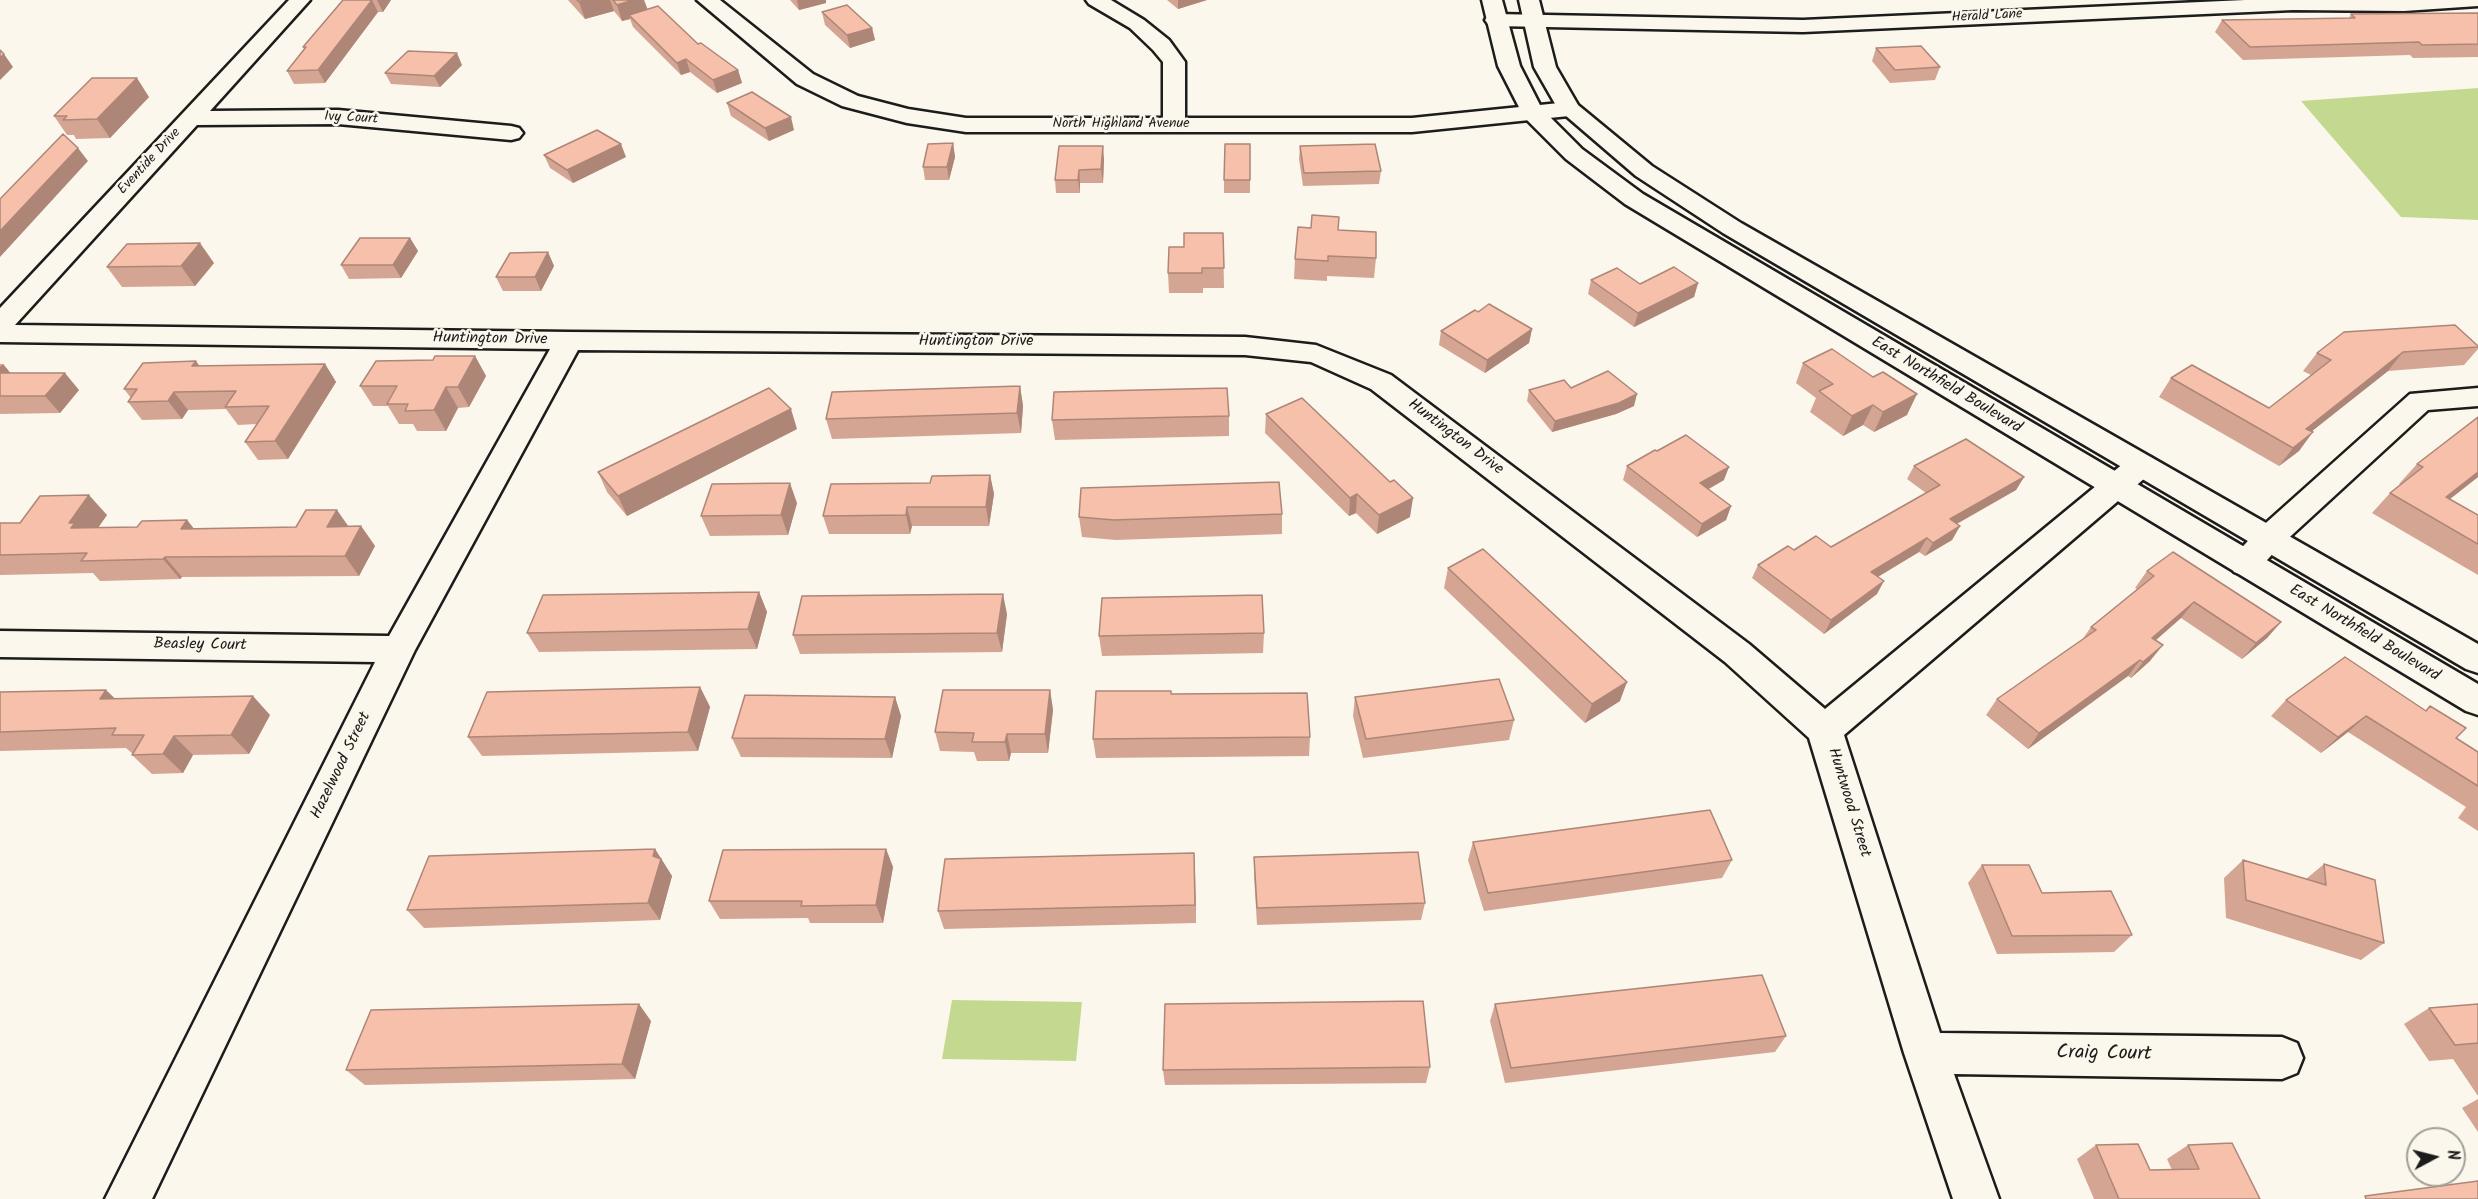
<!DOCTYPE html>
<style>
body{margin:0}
#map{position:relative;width:2478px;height:1199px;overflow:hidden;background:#fbf7ec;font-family:Kalam,sans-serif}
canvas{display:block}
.north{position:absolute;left:2406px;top:1127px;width:60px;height:60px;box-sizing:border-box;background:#fbf7ec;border:2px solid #a29f99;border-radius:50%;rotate:83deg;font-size:16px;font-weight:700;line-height:24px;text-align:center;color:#1c1c1c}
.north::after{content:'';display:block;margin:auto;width:21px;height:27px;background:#1c1c1c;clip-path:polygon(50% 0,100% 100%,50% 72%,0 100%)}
</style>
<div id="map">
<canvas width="2478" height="1199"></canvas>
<div class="north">N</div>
</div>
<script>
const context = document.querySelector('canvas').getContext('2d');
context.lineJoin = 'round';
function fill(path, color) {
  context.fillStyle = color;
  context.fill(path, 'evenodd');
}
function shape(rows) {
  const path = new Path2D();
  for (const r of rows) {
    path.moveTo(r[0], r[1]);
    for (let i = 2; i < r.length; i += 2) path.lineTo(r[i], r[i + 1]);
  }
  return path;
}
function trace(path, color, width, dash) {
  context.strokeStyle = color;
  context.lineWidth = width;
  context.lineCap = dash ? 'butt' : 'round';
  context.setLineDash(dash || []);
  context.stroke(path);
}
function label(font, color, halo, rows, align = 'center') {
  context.font = font + ' Kalam,sans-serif';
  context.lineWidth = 5;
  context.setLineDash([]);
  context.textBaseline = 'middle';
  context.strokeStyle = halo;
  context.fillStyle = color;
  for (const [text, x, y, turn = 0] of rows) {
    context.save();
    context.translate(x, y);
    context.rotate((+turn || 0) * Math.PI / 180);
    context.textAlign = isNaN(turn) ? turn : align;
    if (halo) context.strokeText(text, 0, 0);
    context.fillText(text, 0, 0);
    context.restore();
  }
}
const green = shape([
 [2478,88,2478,220,2401,217,2301,101],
 [952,1000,1082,1002,1076,1061,942,1059]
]);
const minor = shape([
 [289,0,310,0,210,111,338,110,511,126,519,128,523,133,519,138,511,140,338,124,197,125,15,325,569,332,1245,337,1316,345,1391,375,1749,644,1825,709,2130,458,2141,455,2152,458,2156,465,2152,472,1844,735,1940,1033,2282,1037,2297,1043,2303,1058,2297,1073,2282,1079,1954,1074,1999,1199,1953,1199,1904,1053,1809,738,1725,662,1371,389,1311,362,1245,355,578,350,415,650,152,1199,105,1199,375,662,0,657,0,631,389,636,550,349,0,342,0,308,289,0],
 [697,0,720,0,813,74,858,96,908,109,966,118,1163,118,1163,62,1153,50,1130,28,1089,4,1086,0,1111,0,1144,20,1169,40,1185,62,1185,118,1412,118,1569,102,1577,104,1580,109,1577,114,1569,116,1412,132,966,132,907,123,842,106,797,84,697,0],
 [2245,0,2478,0,2478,6,2404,11,2293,10,1803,32,1495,26,1488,24,1485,20,1488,16,1495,14,1803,20,2245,0],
 [2478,388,2478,406,2428,410,2280,546,2256,572,2245,576,2234,572,2229,564,2234,556,2258,530,2410,394,2478,388]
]);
const major = shape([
 [1482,0,1502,0,1520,66,1542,109,1582,149,1643,194,2478,684,2478,715,2466,711,1625,204,1566,159,1524,117,1498,66,1482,0],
 [1519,0,1539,0,1556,67,1578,105,1652,166,1741,223,2478,644,2478,673,2466,669,1723,233,1636,176,1558,109,1534,67,1519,0]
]);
const wall = shape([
 [343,0,391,0,383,12,378,12,325,83,294,84,287,71,304,49,303,47],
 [568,0,644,0,647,9,698,44,738,70,742,83,717,93,690,72,681,75,633,27,630,19,622,21,614,11,585,19],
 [790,0,826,0,826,3,799,10],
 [1167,0,1207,0,1178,9],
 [822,12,872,28,875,40,850,48,825,25],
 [2478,13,2478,57,2413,58,2410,55,2243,60,2215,32,2222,20,2349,18,2351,14],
 [1876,48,1940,67,1935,80,1890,83,1872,61],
 [462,65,440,87,391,84,385,73],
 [149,97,110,138,76,139,74,135,67,135,54,116],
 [727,103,794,130,769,141,731,116],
 [953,143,955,157,949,180,925,180,923,167],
 [1250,144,1250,193,1224,193,1224,180],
 [1300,146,1381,171,1379,184,1303,186,1299,159],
 [544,155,626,157,573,183,550,168],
 [1104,159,1103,183,1080,183,1080,193,1056,193,1055,180],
 [1338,230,1376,258,1374,278,1327,276,1327,281,1294,279,1295,259],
 [1223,233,1224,288,1203,288,1203,293,1169,293,1168,273,1184,247],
 [410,238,418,251,401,278,349,279,341,265],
 [548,252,554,266,541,291,503,291,496,277],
 [214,263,195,286,122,287,107,267],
 [1591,280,1640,284,1698,283,1694,297,1634,327,1588,294],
 [1478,312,1532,329,1529,343,1485,373,1439,345,1441,331],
 [2478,346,2478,349,2464,365,2388,371,2312,431,2299,451,2279,466,2159,397,2171,378,2269,408,2311,375,2303,371,2317,353],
 [475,356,486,376,469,407,458,408,446,431,417,431,413,424,399,424,388,406,373,406,360,386,433,360],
 [1803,363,1907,415,1874,432,1863,425,1843,436,1810,412,1816,398,1796,383],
 [0,364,3,364,10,373,79,390,60,413,0,414],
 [325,364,336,382,288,459,258,460,245,442,257,424,238,425,226,409,188,410,182,419,142,420,128,402,131,398,124,389,200,366],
 [1020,386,1023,406,1021,433,832,439,826,419],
 [1571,388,1634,406,1616,414,1552,432,1527,401,1529,390],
 [1266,414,1410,517,1377,534,1356,513,1349,516,1265,433],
 [1229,416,1229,436,1055,440,1052,420],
 [2478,417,2478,477,2450,499,2478,515,2478,575,2372,513,2390,493,2400,485,2399,484,2417,464],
 [797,429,627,516,607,492,598,472],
 [1657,451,1724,480,1708,489,1731,506,1726,520,1697,537,1623,480,1627,466],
 [1914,466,2024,477,2016,490,1957,524,1960,526,1952,540,1925,556,1919,552,1878,577,1877,594,1824,634,1752,578,1758,565,1794,550,1831,547,1926,493,1907,479],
 [990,475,994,494,989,526,912,526,910,534,829,534,823,516,930,483],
 [797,503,788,535,710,536,701,516],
 [1282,514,1282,534,1116,540,1082,537,1079,517],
 [107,515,98,528,137,527,187,520,194,529,361,526,375,546,359,576,182,577,180,579,100,581,93,573,0,575,0,523,20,523],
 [1448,568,1620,701,1585,723,1444,588],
 [2147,571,2281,622,2267,638,2242,659,2181,618,2156,640,2150,661,2131,678,2128,676,2028,749,1986,715,1997,699,2082,640,2091,627,2137,589,2135,588],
 [759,592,767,612,757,649,539,652,527,633],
 [1007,614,1002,652,800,654,793,635],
 [1264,633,1263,653,1102,656,1099,636],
 [700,687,710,707,698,751,482,756,468,737],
 [1050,690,1053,710,1048,753,1011,753,1009,761,977,761,974,752,940,751,935,732],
 [0,692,115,699,270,715,249,754,193,755,183,773,152,774,132,755,133,754,126,748,0,751],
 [1172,694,1310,737,1309,756,1096,758,1093,739],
 [895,697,901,716,892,758,741,757,732,738],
 [1355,697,1514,720,1509,740,1363,758,1353,716],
 [2286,700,2425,711,2430,706,2456,738,2478,752,2478,831,2458,818,2466,807,2348,732,2321,753,2271,716],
 [1473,842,1732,860,1722,878,1484,911,1468,860],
 [655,849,672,876,660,920,424,928,407,910],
 [886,849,893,867,883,923,810,923,808,918,720,919,709,901],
 [1194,853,1196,923,944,929,938,911],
 [1254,857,1425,903,1421,920,1257,925,1254,875],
 [2243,860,2306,879,2324,864,2384,943,2361,960,2226,918,2224,878],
 [1982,865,2132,935,2114,952,1997,954,1968,883],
 [1495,1004,1786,1036,1775,1052,1505,1083,1490,1021],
 [2478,1004,2478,1096,2453,1059,2429,1061,2404,1024,2429,1008],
 [651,1021,635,1079,365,1085,346,1070],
 [1430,1067,1426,1083,1165,1085,1163,1070],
 [2478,1099,2478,1132,2462,1108],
 [2096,1145,2150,1170,2172,1170,2167,1159,2188,1145,2260,1199,2094,1199,2077,1159]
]);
const shadedWall = shape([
 [372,0,378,12,325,83,318,70],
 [377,0,391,0,383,12],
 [588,0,610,0,614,11,585,19,579,2],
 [633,0,644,0,649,13,629,15,630,19,622,21,617,5],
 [797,0,826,0,826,3,799,10],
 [1178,0,1207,0,1178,9],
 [872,28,875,40,850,48,847,35],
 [457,53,462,65,440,87,434,76],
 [4,54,13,67,0,80,0,58],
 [686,59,690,72,681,75,677,63],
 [738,70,742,83,717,93,713,80],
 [137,78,149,97,110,138,97,119],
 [791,117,794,130,769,141,765,128],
 [953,143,955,157,949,180,947,167],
 [621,144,626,157,573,183,567,170],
 [1103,146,1104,159,1103,183,1101,169],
 [78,148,88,161,0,257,0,231],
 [1079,170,1080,183,1080,193,1078,180],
 [410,238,418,251,401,278,393,265],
 [200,243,214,263,195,286,181,266],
 [548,252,554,266,541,291,535,277],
 [1698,283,1694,297,1634,327,1638,313],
 [1532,329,1529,343,1485,373,1487,360],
 [2403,352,2388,371,2292,447,2306,429],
 [475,356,486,376,469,407,458,387],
 [196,361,209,379,192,366],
 [3,364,18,382,0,380,0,367],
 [325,364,336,382,288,459,275,441],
 [65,373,79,390,60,413,45,396],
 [1020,386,1023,406,1021,433,1017,413],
 [446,387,458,408,446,431,434,410],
 [174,392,188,410,182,419,168,401],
 [1637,394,1634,406,1616,414,1552,432,1555,421],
 [1917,394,1907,415,1874,432,1883,412],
 [1873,405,1863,425,1843,436,1852,416],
 [791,409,797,429,627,516,618,496],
 [2313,432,2299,451,2279,466,2293,448],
 [1729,467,1724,480,1695,497,1700,483],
 [2478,472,2478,477,2427,517,2446,497],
 [990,475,994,494,989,526,986,507],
 [2024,477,2016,490,1942,532,1950,519],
 [790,483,797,503,788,535,781,515],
 [1357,494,1356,513,1349,516,1350,498],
 [89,495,107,515,90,539,71,528,69,523],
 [1413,498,1410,517,1377,534,1379,515],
 [1731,506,1726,520,1697,537,1702,524],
 [907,507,912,526,910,534,906,515],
 [337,510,351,530,327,527],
 [187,520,203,540,181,529],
 [361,526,375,546,359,576,345,556],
 [1960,526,1952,540,1925,556,1933,543],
 [1927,538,1919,552,1864,585,1871,572],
 [165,557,182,577,180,579,163,559],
 [1884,581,1877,594,1824,634,1831,620],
 [759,592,767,612,757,649,748,629],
 [1003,594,1007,614,1002,652,997,633],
 [2194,602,2181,618,2140,654,2152,638],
 [2281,622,2267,638,2242,659,2256,643],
 [2163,645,2150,661,2131,678,2143,662],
 [2140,660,2128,676,2028,749,2039,733],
 [1627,682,1620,701,1585,723,1592,704],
 [700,687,710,707,698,751,688,732],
 [106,690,126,709,100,699],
 [1050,690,1053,710,1048,753,1045,734],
 [253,696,270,715,249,754,231,735],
 [895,697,901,716,892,758,885,739],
 [2366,716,2348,732,2321,753,2338,737],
 [1007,734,1011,753,1009,761,1005,742],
 [174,736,193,755,183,773,163,754],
 [655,849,672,876,660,920,648,903,653,856],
 [886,849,893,867,883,923,876,905],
 [1194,853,1195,871,1196,923,1195,905],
 [639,1004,651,1021,635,1079,622,1064]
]);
const building = shape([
 [343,0,372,0,318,70,287,71,306,47,303,47,343,0],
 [577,0,588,0,579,2,577,0],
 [613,0,633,0,617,5,613,0],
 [847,5,872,28,847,35,822,12,847,5],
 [658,6,698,44,701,43,738,70,713,80,686,59,677,63,629,15,658,6],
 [2478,13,2478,44,2422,45,2419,42,2250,47,2222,20,2355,18,2351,14,2478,13],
 [1921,46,1940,67,1895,70,1876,48,1921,46],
 [0,50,4,54,0,58,0,50],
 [408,51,457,53,434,76,385,73,408,51],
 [92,78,137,78,97,119,63,120,67,116,54,116,92,78],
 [752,92,791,117,765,128,727,103,752,92],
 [597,130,621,144,567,170,544,155,597,130],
 [63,134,78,148,0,231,0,199,63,134],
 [953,143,947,167,923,167,928,144,953,143],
 [1225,144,1250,144,1250,180,1224,180,1225,144],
 [1375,144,1381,171,1304,173,1300,146,1375,144],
 [1059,146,1103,146,1101,169,1079,170,1078,180,1055,180,1059,146],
 [1312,215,1339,217,1338,230,1376,232,1376,258,1328,256,1328,261,1295,259,1298,227,1311,228,1312,215],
 [1184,233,1223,233,1224,268,1202,268,1202,273,1168,273,1169,247,1184,247,1184,233],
 [360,238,410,238,393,265,341,265,360,238],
 [200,243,181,266,107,267,127,244,200,243],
 [548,252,535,277,496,277,510,253,548,252],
 [1674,267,1698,283,1638,313,1591,280,1617,268,1640,284,1674,267],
 [1489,304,1532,329,1487,360,1441,331,1475,310,1478,312,1489,304],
 [2455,325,2478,346,2478,347,2403,352,2306,429,2313,432,2293,448,2171,378,2192,365,2269,408,2331,360,2317,353,2344,332,2455,325],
 [1832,349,1873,377,1883,372,1917,394,1883,412,1873,405,1852,416,1819,391,1833,384,1803,363,1832,349],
 [435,356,475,356,458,387,446,387,434,410,405,411,408,404,387,404,397,386,360,386,376,361,433,360,435,356],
 [196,361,192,366,325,364,275,441,245,442,269,406,225,407,236,391,174,392,168,401,128,402,137,389,124,389,143,363,196,361],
 [1608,371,1637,394,1619,403,1555,421,1529,390,1564,380,1571,388,1608,371],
 [0,373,65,373,45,396,0,396,0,373],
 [1020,386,1017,413,826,419,832,392,1020,386],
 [769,388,791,409,618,496,598,472,769,388],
 [1227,388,1229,416,1052,420,1054,392,1227,388],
 [1302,398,1390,482,1394,480,1413,498,1379,515,1357,494,1350,498,1266,414,1302,398],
 [2478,417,2478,472,2446,497,2478,515,2478,544,2390,493,2423,467,2417,464,2478,417],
 [1686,435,1729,467,1700,483,1731,506,1702,524,1627,466,1655,450,1657,451,1686,435],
 [1966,439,2024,477,1950,519,1960,526,1933,543,1927,538,1871,572,1884,581,1831,620,1758,565,1788,546,1794,550,1816,536,1831,547,1940,485,1914,466,1966,439],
 [990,475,986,507,907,507,906,515,823,516,831,484,930,483,932,476,990,475],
 [1279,482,1282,514,1114,520,1079,517,1081,488,1279,482],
 [790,483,781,515,701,516,712,484,790,483],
 [89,495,69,523,75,523,71,528,137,527,142,521,187,520,181,529,296,527,306,510,337,510,327,527,361,526,345,556,165,557,163,559,81,561,87,553,0,555,0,523,20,523,40,496,89,495],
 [1483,549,1627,682,1592,704,1448,568,1483,549],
 [2173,552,2281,622,2256,643,2194,602,2152,638,2163,645,2143,662,2140,660,2039,733,1997,699,2096,630,2091,627,2154,576,2147,571,2173,552],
 [759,592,748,629,527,633,543,595,759,592],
 [1003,594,997,633,793,635,802,596,1003,594],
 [1262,595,1264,633,1099,636,1102,598,1262,595],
 [2345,657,2426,711,2430,706,2466,728,2456,738,2478,752,2478,786,2366,716,2338,737,2286,700,2345,657],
 [1499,679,1514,720,1366,739,1355,697,1499,679],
 [700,687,688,732,468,737,487,692,700,687],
 [106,690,100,699,253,696,231,735,174,736,163,754,132,755,144,735,112,735,116,728,0,732,0,692,106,690],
 [943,690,1050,690,1045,734,1007,734,1005,742,972,742,974,733,935,732,943,690],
 [1096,691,1171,691,1171,694,1307,693,1310,737,1093,739,1096,691],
 [745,695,895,697,885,739,732,738,745,695],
 [1710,810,1732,860,1488,893,1473,842,1710,810],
 [655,849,653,856,661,859,648,903,407,910,429,856,655,849],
 [886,849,876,905,801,906,802,901,709,901,723,850,886,849],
 [1418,852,1425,903,1257,908,1254,857,1418,852],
 [1194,853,1195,905,938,911,945,859,1194,853],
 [2243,860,2326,885,2324,864,2375,880,2384,943,2246,900,2243,860],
 [1982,865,2029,865,2042,893,2111,891,2132,935,2012,936,1982,865],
 [1762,975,1786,1036,1511,1068,1495,1004,1762,975],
 [1423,1001,1430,1067,1163,1070,1165,1004,1423,1001],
 [639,1004,622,1064,346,1070,371,1010,639,1004],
 [2478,1004,2478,1043,2455,1045,2429,1008,2478,1004],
 [2232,1143,2260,1199,2119,1199,2096,1145,2138,1144,2150,1170,2199,1169,2188,1145,2232,1143],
 [2478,1181,2478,1199,2366,1199,2365,1196,2478,1181]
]);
const farStreetnames = [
 ["Herald Lane",1987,17,-3],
 ["Ivy Court",351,119,3],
 ["North Highland Avenue",1121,125],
 ["Eventide Drive",150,162,-47]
];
const streetNames = [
 ["Huntington Drive",490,340,1],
 ["Huntington Drive",976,342],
 ["East Northfield Boulevard",1946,386,31],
 ["Huntington Drive",1455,438,37],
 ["East Northfield Boulevard",2364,634,31],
 ["Beasley Court",200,646,1],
 ["Hazelwood Street",342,766,-64],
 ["Huntwood Street",1848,803,73]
];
const nearStreetnames = [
 ["Craig Court",2104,1055,1]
];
fill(green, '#c3d98f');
trace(minor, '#1c1c1c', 5);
trace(major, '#1c1c1c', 5);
fill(minor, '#fbf7ec');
fill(major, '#fbf7ec');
fill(wall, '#d4a593');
fill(shadedWall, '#ad8678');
fill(building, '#f7c0ab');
trace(building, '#ad8678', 1.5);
label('14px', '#1c1c1c', '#fbf7ec', farStreetnames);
label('16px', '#1c1c1c', '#fbf7ec', streetNames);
label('20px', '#1c1c1c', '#fbf7ec', nearStreetnames);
</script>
